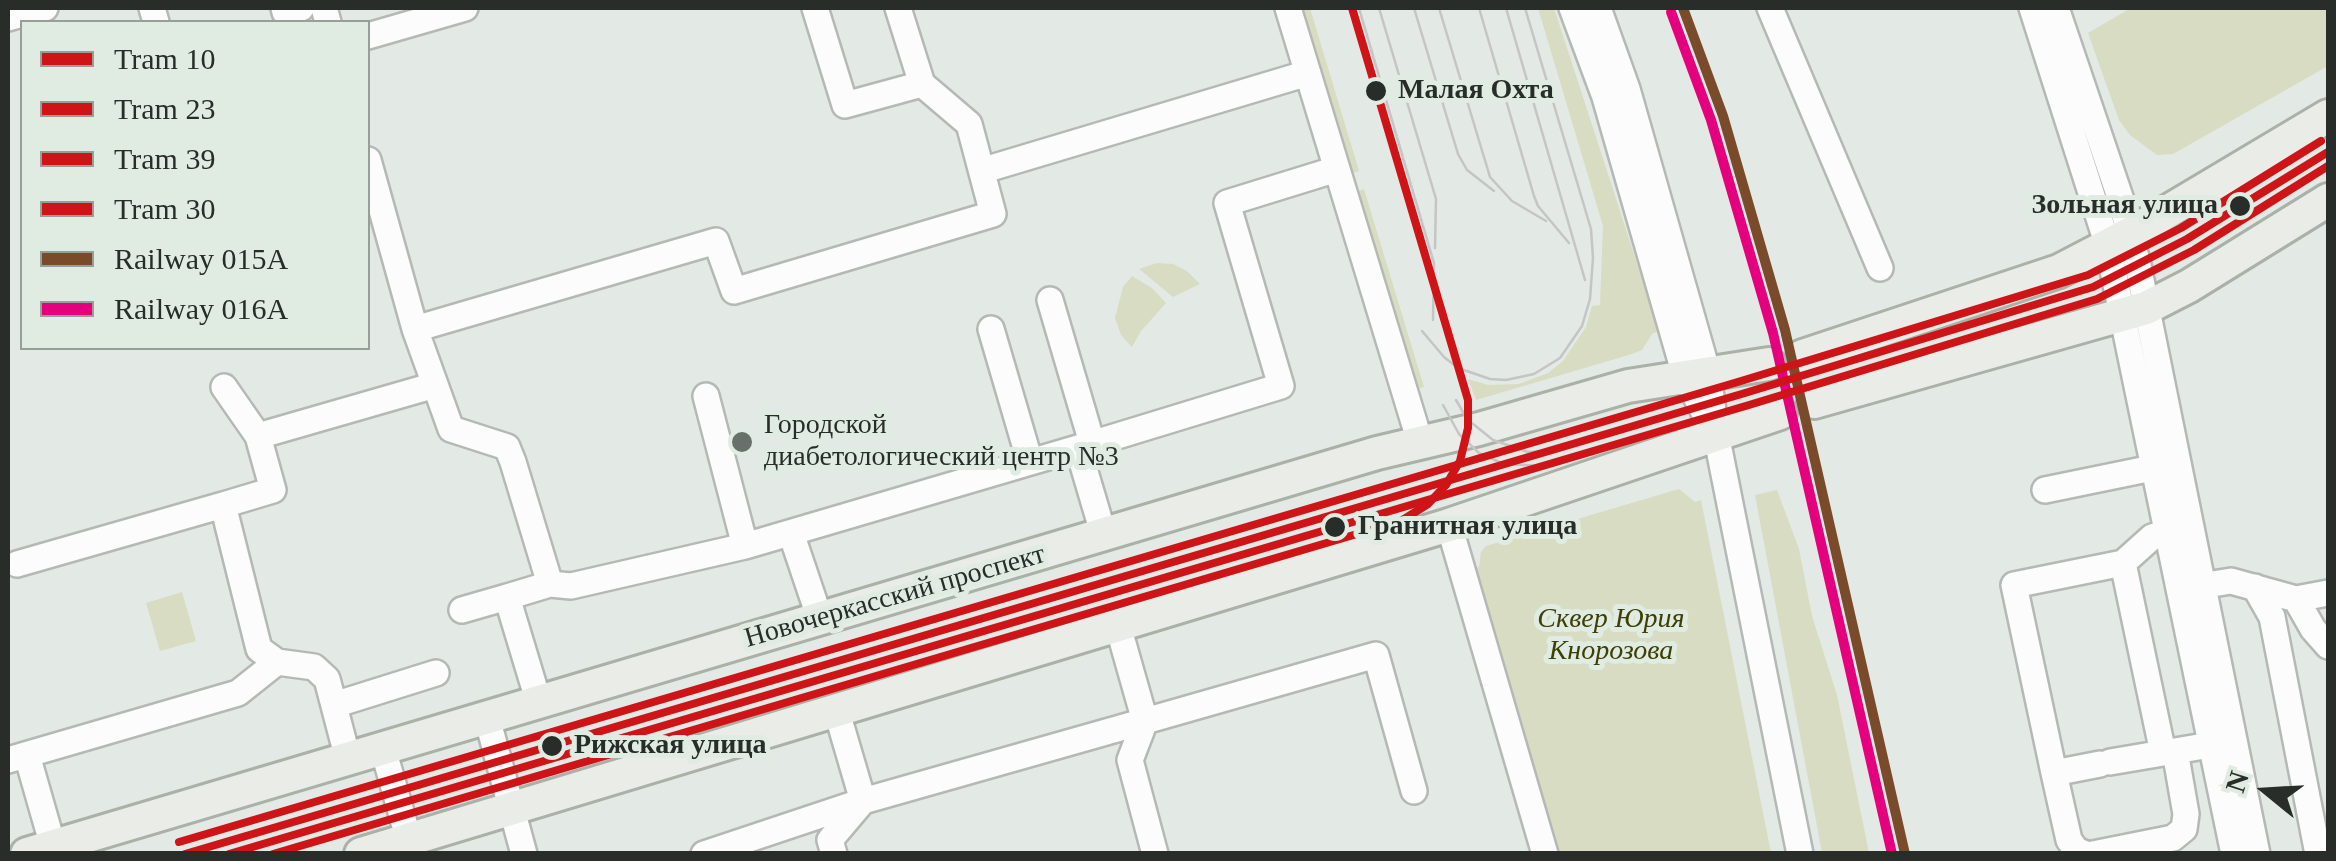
<!DOCTYPE html>
<meta charset="utf-8">
<style>
body{margin:0}
#map{position:relative;width:2336px;height:861px;overflow:hidden;background:#e3e9e4;font-family:"Times New Roman",serif}
canvas{display:block}
.frame{position:absolute;inset:0;border:10px solid #282d29;pointer-events:none}
.legend{position:absolute;left:20px;top:20px;width:350px;height:330px;box-sizing:border-box;background:#e0ece2;border:2px solid #96a098;margin:0;padding:12px 18px;list-style:none;font-size:30px;color:#282d29}
.legend li{display:flex;align-items:center;gap:20px;height:50px}
.legend b{width:50px;border:2px solid #96a098}
.north{position:absolute;left:2216px;top:741px;width:100px;height:100px;-webkit-text-stroke:8px #e0ece2;paint-order:stroke;rotate:288deg;font-size:28px;font-weight:700;line-height:40px;text-align:center;color:#282d29}
.north::after{content:'';display:block;margin:auto;width:35px;height:45px;background:#282d29;clip-path:polygon(50% 0,100% 100%,50% 72%,0 100%)}
</style>
<div id="map">
<canvas width="2336" height="861"></canvas>
<div class="frame"></div>
<ul class="legend">
<li><b style="height:12px;background:#ce1417"></b>Tram 10</li>
<li><b style="height:12px;background:#ce1417"></b>Tram 23</li>
<li><b style="height:12px;background:#ce1417"></b>Tram 39</li>
<li><b style="height:12px;background:#ce1417"></b>Tram 30</li>
<li><b style="height:12px;background:#7a4b2a"></b>Railway 015А</li>
<li><b style="height:12px;background:#e5007d"></b>Railway 016А</li>
</ul>
<div class="north">N</div>
</div>
<script>
const context = document.querySelector('canvas').getContext('2d');
context.lineJoin = 'round';
function fill(path, color) {
  context.fillStyle = color;
  context.fill(path, 'evenodd');
}
function shape(rows) {
  const path = new Path2D();
  for (const r of rows) {
    path.moveTo(r[0], r[1]);
    for (let i = 2; i < r.length; i += 2) path.lineTo(r[i], r[i + 1]);
  }
  return path;
}
function trace(path, color, width, dash) {
  context.strokeStyle = color;
  context.lineWidth = width;
  context.lineCap = dash ? 'butt' : 'round';
  context.setLineDash(dash || []);
  context.stroke(path);
}
function label(font, color, halo, rows, align = 'center') {
  context.font = font + ' "Times New Roman",serif';
  context.lineWidth = 10;
  context.setLineDash([]);
  context.textBaseline = 'middle';
  context.strokeStyle = halo;
  context.fillStyle = color;
  for (const [text, x, y, turn = 0] of rows) {
    context.save();
    context.translate(x, y);
    context.rotate((+turn || 0) * Math.PI / 180);
    context.textAlign = isNaN(turn) ? turn : align;
    if (halo) context.strokeText(text, 0, 0);
    context.fillText(text, 0, 0);
    context.restore();
  }
}
const green = shape([
 [1296,8,1310,8,1359,171,1346,175],
 [1538,8,1554,8,1659,331,1652,334,1642,350,1632,354,1476,400,1468,379,1488,385,1519,384,1548,373,1563,361,1586,327,1592,306,1600,305,1603,226],
 [2131,8,2328,8,2328,66,2173,154,2157,155,2130,135,2119,120,2088,33],
 [1364,189,1424,387,1411,391,1351,193],
 [1157,263,1173,264,1187,271,1200,284,1173,297,1139,269],
 [1132,276,1152,288,1166,303,1141,331,1132,347,1121,335,1115,318,1123,287],
 [1679,489,1695,502,1701,500,1771,853,1556,853,1471,569,1479,567,1481,552,1486,546],
 [1777,490,1799,549,1812,616,1837,695,1869,853,1822,853,1755,495],
 [182,592,196,641,160,651,146,603]
]);
const minor = shape([
 [152,8,156,22],
 [284,8,285,12,301,8],
 [324,8,328,22],
 [898,8,922,84],
 [1288,8,1420,442],
 [1572,8,1605,97,1685,375,1710,424],
 [1598,8,1627,89,1708,374,1716,434,1800,854],
 [1770,8,1880,268],
 [2032,8,2108,246,2234,854],
 [2056,8,2121,200,2138,265,2257,854],
 [8,18,45,8],
 [368,36,465,8],
 [368,160,415,329],
 [984,170,1308,73],
 [1050,300,1092,443],
 [991,329,1030,462],
 [224,387,258,436],
 [706,396,745,546],
 [2045,490,2167,465],
 [1449,525,1545,854],
 [791,533,820,619],
 [1104,536,1078,448,1281,386,1227,203,1337,169],
 [2123,563,2163,753],
 [17,564,223,505],
 [550,584,571,586,745,546,1078,448],
 [2255,587,2272,617,2318,854],
 [2188,588,2231,581,2296,599,2328,593],
 [2296,599,2313,629,2328,646],
 [462,610,507,597],
 [539,703,507,597,550,584,513,462,507,447,451,429,415,329,716,241,734,291,993,214,969,124,922,84,845,105,815,8],
 [334,705,436,673],
 [836,709,863,801,1145,721,1118,626],
 [487,718,524,854],
 [383,749,413,854],
 [27,755,53,846],
 [348,759,327,679,314,667,277,662,259,649,223,505,273,490,258,436,435,385],
 [8,760,238,693,277,662],
 [2110,762,2228,742],
 [2100,764,2054,773,2014,585,2123,563,2152,537,2181,528],
 [2054,773,2069,840,2076,850,2086,854],
 [704,854,863,801],
 [834,854,830,840,863,801],
 [1155,854,1130,760,1145,721,1376,655,1414,791],
 [2093,854,2173,838,2184,829,2186,814,2175,751]
]);
const major = shape([
 [1803,356,2059,271,2130,234,2328,116],
 [1814,402,2146,308,2189,286,2328,200],
 [27,854,1377,453,1479,429,1628,386,1769,364],
 [361,854,1449,525,1780,413]
]);
const tram = shape([
 [1359,8,1434,263,1433,320],
 [1379,8,1436,199,1435,248],
 [1414,8,1458,154,1467,170,1494,191],
 [1439,8,1490,177,1512,201,1546,221],
 [1479,8,1534,196,1538,206,1569,243],
 [1506,8,1585,280],
 [1422,331,1444,357,1458,368,1490,379,1506,380,1534,374,1560,358,1582,326,1590,299,1593,258,1591,229,1525,8],
 [1456,400,1467,419,1493,440,1528,452,1547,451],
 [1443,405,1459,434,1479,453,1504,464,1543,466]
]);
const rail1 = shape([
 [1683,8,1723,116,1785,330,1905,854]
]);
const rail2 = shape([
 [1671,12,1711,120,1773,333,1892,854]
]);
const tram1 = shape([
 [185,854,1745,393,2093,287,2187,239,2328,152]
]);
const tram2 = shape([
 [229,854,1749,405,2097,299,2194,250,2328,166]
]);
const tram3 = shape([
 [179,842,1741,381,2088,275,2181,228,2321,141]
]);
const tram4 = shape([
 [273,854,1401,521,1428,504,1446,485,1460,461,1468,428,1468,400,1352,8]
]);
const markers = [
 [1376,91,12,"#282d29"],
 [2240,206,12,"#282d29"],
 [742,442,12,"#696f6a"],
 [1335,527,12,"#282d29"],
 [552,746,12,"#282d29"]
];
const stopNames = [
 ["Малая Охта",1398,91],
 ["Зольная улица",2218,206,"right"],
 ["Гранитная улица",1358,527],
 ["Рижская улица",574,746]
];
const poiNames = [
 ["Городской",764,426],
 ["диабетологический центр №3",764,458]
];
const streetNames = [
 ["Новочеркасский проспект",895,597,-16]
];
const parkNames = [
 ["Сквер Юрия",1611,620],
 ["Кнорозова",1611,652]
];
fill(green, '#d8dcc2');
trace(minor, '#b5b9b5', 30);
trace(major, '#aab1a6', 38);
trace(minor, '#fbfcfb', 25);
trace(major, '#e9ece7', 32);
trace(tram, '#c4c5c4', 2.5);
trace(rail1, '#7a4b2a', 10);
trace(rail2, '#e5007d', 10);
trace(tram1, '#ce1417', 8);
trace(tram2, '#ce1417', 8);
trace(tram3, '#ce1417', 8);
trace(tram4, '#ce1417', 8);
for (const [x, y, r, color] of markers) {
  const dot = new Path2D();
  dot.arc(x, y, r, 0, 2 * Math.PI);
  context.fillStyle = color;
  context.fill(dot);
  trace(dot, '#e0ece2', 4);
}
label('bold 28px', '#282d29', '#e0ece2', stopNames, 'left');
label('28px', '#282d29', '#e0ece2', poiNames, 'left');
label('28px', '#282d29', '#e0ece2', streetNames);
label('italic 28px', '#3e3e05', '#e0ece2', parkNames);
</script>
